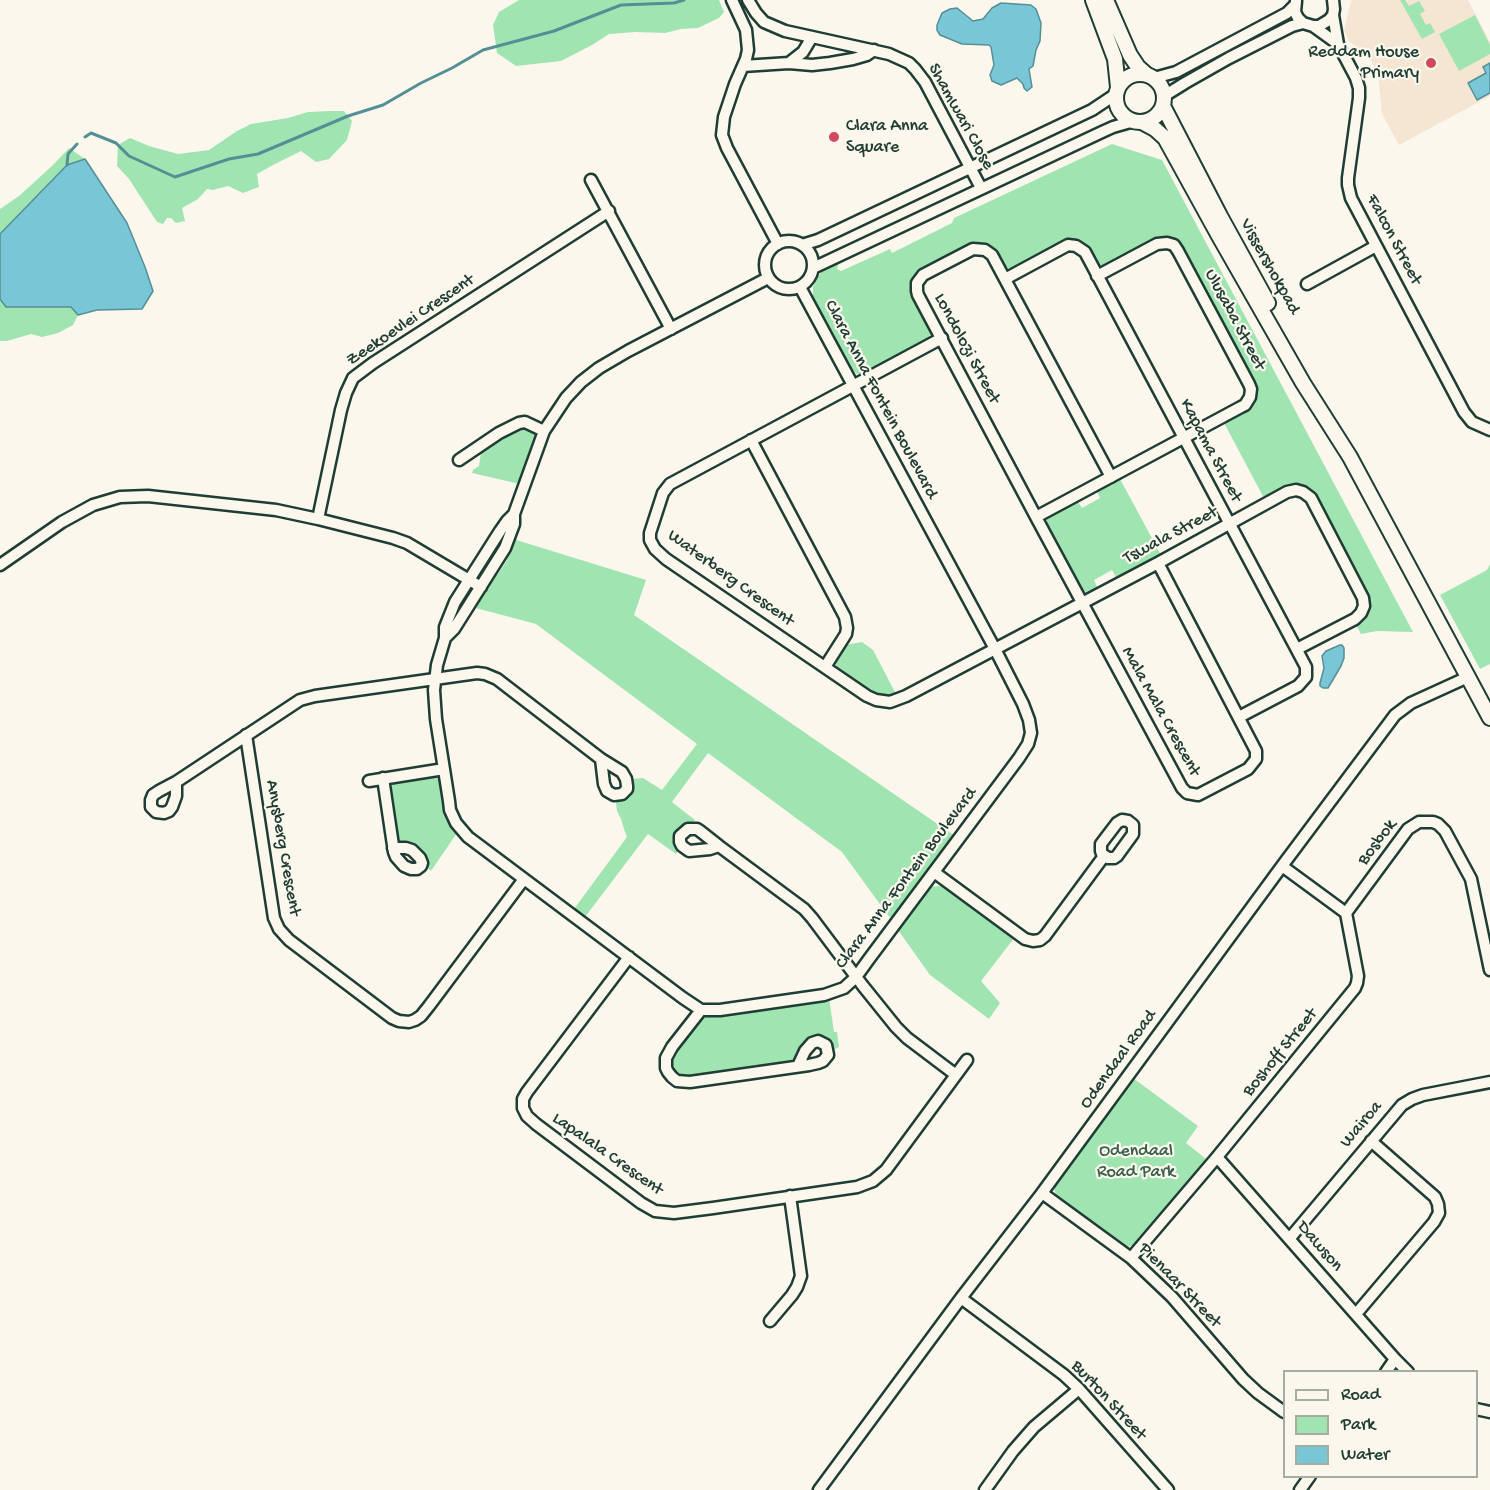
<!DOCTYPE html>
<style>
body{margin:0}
#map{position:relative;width:1490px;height:1490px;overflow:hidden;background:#fbf7ec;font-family:"Gochi Hand",sans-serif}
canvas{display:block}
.legend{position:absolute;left:1283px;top:1370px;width:195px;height:108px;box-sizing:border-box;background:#fbf7ec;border:2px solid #a3ada2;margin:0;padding:8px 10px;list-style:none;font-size:18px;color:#1f3d34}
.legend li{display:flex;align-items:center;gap:12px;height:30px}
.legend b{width:30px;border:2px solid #a3ada2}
</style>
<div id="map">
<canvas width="1490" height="1490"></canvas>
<ul class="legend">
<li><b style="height:8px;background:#fbf7ec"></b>Road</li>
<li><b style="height:16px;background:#a0e5b1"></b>Park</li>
<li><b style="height:16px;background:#79c6d7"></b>Water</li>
</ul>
</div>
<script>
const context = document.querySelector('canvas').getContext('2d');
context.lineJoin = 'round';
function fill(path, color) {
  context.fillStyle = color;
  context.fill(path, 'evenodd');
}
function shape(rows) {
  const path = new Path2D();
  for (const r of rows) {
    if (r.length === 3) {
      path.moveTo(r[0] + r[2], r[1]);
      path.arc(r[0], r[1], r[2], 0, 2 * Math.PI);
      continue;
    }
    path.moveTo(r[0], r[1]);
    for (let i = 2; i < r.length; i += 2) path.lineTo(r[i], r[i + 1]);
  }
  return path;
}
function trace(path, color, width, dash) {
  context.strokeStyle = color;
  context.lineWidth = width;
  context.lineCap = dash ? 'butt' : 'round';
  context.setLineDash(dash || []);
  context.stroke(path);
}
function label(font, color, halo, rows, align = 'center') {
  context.font = font + ' "Gochi Hand",sans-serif';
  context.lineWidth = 4.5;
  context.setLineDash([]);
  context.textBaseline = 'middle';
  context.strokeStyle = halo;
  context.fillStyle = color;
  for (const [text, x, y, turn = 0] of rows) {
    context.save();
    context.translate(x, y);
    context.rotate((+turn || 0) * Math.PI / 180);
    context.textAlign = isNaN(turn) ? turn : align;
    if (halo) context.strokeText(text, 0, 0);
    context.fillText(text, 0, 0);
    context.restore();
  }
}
const built = shape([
 [1353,0,1468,0,1490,42,1490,96,1399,145,1382,114,1378,73,1367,53,1349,42,1344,30,1351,1]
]);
const green = shape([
 [519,0,719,0,724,12,719,18,698,28,681,29,665,33,636,32,609,34,592,45,561,61,516,66,497,53,493,25,499,12],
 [1400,0,1405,0,1409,6,1419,1,1425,11,1420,14,1426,25,1430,23,1435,32,1422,39],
 [1475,15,1490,45,1490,54,1459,71,1439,34],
 [330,111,344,111,352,121,347,140,329,159,316,162,301,151,273,165,257,174,259,187,243,193,228,186,213,190,207,189,198,199,182,208,185,221,176,223,171,218,167,218,163,224,157,222,129,179,117,166,118,145,130,138,149,146,178,154,209,150,237,131,251,124,288,118,308,112],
 [1112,144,1162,160,1413,632,1377,631,1361,634,1355,623,1366,613,1311,492,1265,500,1223,421,1252,402,1175,242,1103,266,1097,264,1080,243,1011,269,1003,266,991,247,984,244,973,244,918,274,932,332,929,338,865,374,857,374,851,369,813,296,813,287,819,275,825,268,839,261,837,269,841,271,890,249,892,253,952,223,954,218],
 [69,148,85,159,67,165,0,234,0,209,19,196,53,165],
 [0,299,6,307,71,307,78,315,73,325,58,333,42,337,31,334,7,341,0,341],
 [525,428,534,431,536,436,520,484,472,473,473,470,479,466,481,452,517,429],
 [1119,477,1161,555,1117,579,1112,570,1094,580,1098,589,1086,592,1080,589,1047,527,1047,519,1048,516,1077,500,1082,508,1100,498,1096,489],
 [513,539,646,580,634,615,955,836,893,920,887,914,842,852,708,753,672,802,695,820,691,825,676,854,648,834,585,917,574,909,627,837,624,829,621,819,617,811,616,803,617,801,624,798,632,788,632,779,643,778,662,790,697,744,536,624,472,607,491,578,498,574,507,560,508,550],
 [1490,564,1490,664,1480,669,1440,595,1487,570],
 [862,642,873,650,897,696,882,697,870,692,837,668,836,665,836,658,845,645],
 [433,776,439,779,441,782,447,818,457,833,431,871,397,840,390,788,394,782],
 [945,885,1015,937,981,981,1000,1003,989,1019,930,975,898,930,930,887],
 [829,998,834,1032,837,1032,839,1047,833,1050,831,1046,806,1042,792,1062,789,1063,687,1078,676,1075,670,1066,671,1056,701,1017,706,1015],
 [1133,1078,1198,1126,1186,1143,1206,1159,1136,1244,1127,1247,1120,1244,1059,1198,1056,1195,1054,1188,1056,1181]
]);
const water = shape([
 [1001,3,1031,5,1036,9,1041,23,1040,41,1036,50,1033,66,1029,69,1032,87,1027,91,1024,88,1023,84,1017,78,1001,85,992,81,990,75,994,65,991,47,989,45,962,44,940,35,937,30,937,25,942,13,950,9,957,8,973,21,983,19,992,8,1001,3],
 [1490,63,1490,93,1477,100,1468,83,1486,73,1483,67,1490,63],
 [85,159,127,223,145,267,153,291,142,309,97,310,78,315,71,307,6,307,0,299,0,234,67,165,85,159],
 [1340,645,1342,645,1344,648,1344,658,1341,666,1328,688,1323,688,1320,686,1320,683,1324,668,1322,656,1326,651,1340,645]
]);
const stream = shape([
 [85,137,91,133,116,143,129,156,175,177,229,159,258,154,348,116,383,105,421,83,452,68,483,50,554,31,621,5,674,3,684,0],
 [67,165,68,154,77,144]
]);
const minor = shape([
 [732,0,746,30,748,50,746,59,735,84,724,117,722,135,727,148,778,244],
 [748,0,756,13,764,22,785,31,889,54,909,63,915,69,925,82,981,188],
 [1296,1,1295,12,1298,18,1303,23,1313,26,1319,26,1329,20,1333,15,1334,9,1333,0],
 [1333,15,1338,44,1356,78,1359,88,1359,98,1348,178,1348,185,1351,198,1464,412,1472,422,1490,430],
 [1313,26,1338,44],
 [789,63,812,65,830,63,853,59,867,55,874,50],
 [743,66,789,63,803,52,812,37],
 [1154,78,1176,72,1287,13,1295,5],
 [1164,96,1185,83,1229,58,1292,26,1303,23],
 [591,180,671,329],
 [789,265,24],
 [802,245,818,240,1092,110,1116,94],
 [813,268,1102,132,1113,127,1134,121],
 [1005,279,1068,245,1076,246,1085,252,1306,667,1306,677,1298,686,1239,717],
 [1307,284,1376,246],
 [942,338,670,484,663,493,650,533,650,540,655,549,666,559,867,696,876,700,890,702,906,696,1158,563,1287,492,1296,490,1303,492,1311,498,1363,598,1364,606,1361,613,1355,619,1297,649],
 [751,440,845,617,847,628,846,634,825,667],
 [459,460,499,433,519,423,525,422,544,431],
 [1111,477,992,255,985,250,973,249,923,275,917,283,917,291,918,295,1036,517,1182,788,1187,793,1198,795,1248,769,1256,759,1256,751,1158,563],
 [514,514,507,521,500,531,455,602,445,627,445,638,437,665,434,690,436,719,449,801,450,810,456,823,468,837,683,998,701,1010,720,1010,824,995,844,988,856,977,869,959,1019,758,1028,744,1031,733,1029,720,1023,704,995,649,800,287],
 [1036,517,1241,407,1245,405,1250,397,1251,389,1249,384,1178,251,1174,245,1167,243,1157,244,1097,276],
 [318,519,341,410,346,393,353,378,373,363,609,211],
 [0,565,62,522,93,505,120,497,148,496,276,510,318,519,393,538,407,543,481,587],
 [445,638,454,629,505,548,514,524,514,514,544,431,566,398,581,382,599,368,628,351,768,278],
 [246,735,274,918,279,929,289,940,392,1018,399,1021,409,1022,415,1020,421,1016,429,1006,524,879],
 [383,778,394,852,396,857,404,866,411,869,417,869,421,866,422,863,420,858,412,850,406,848,393,848],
 [369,781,444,769],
 [176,782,176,796,172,807,169,811,164,813,156,812,151,807,151,800,153,795,159,791,176,782,300,700,315,696,477,673,485,674,497,679,601,759,622,772,626,779,627,786,627,789,622,794,614,795,607,791,604,784,601,759],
 [1122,820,1128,821,1133,825,1133,834,1117,856,1114,858,1108,858,1102,854,1101,851,1101,844,1117,823,1122,820],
 [719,846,710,849,689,851,682,846,680,842,680,836,688,829,697,829,700,831,719,846,804,909,812,918,863,986,896,1027,907,1038,956,1075],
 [934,872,1025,939,1033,941,1040,940,1045,936,1104,856],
 [1346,913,1408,829,1419,822,1433,822,1438,824,1445,831,1471,879,1490,970],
 [629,957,527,1092,523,1099,523,1108,527,1116,536,1124,641,1203,655,1211,674,1213,713,1208,857,1187,873,1181,886,1170,967,1060],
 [701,1010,672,1047,666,1058,666,1068,668,1072,672,1077,677,1081,690,1082,809,1065,818,1063,823,1061,828,1055,826,1045,818,1041,812,1043,805,1051,798,1066],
 [1217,1157,1395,1359,1408,1372],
 [1042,1193,1131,1258,1172,1297,1243,1379,1258,1393,1284,1412],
 [1290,1238,1402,1105,1412,1099,1423,1095,1490,1082],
 [1131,1258,1217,1157,1355,988,1357,983,1358,976,1346,913,1282,866],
 [961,1298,1064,1375,1079,1389,1168,1490],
 [1356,1314,1434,1222,1439,1213,1438,1204,1435,1197,1371,1141],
 [770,1321,792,1295,797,1287,801,1276,790,1196],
 [1386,1372,1395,1359],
 [1476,1409,1490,1412],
 [819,1490,961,1298,1042,1193,1282,866,1395,715,1411,703,1468,677],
 [985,1490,1013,1451,1034,1427,1079,1389],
 [1300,1490,1310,1476]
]);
const major = shape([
 [1093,0,1115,59,1118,87],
 [1106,0,1130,55,1138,67,1146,74],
 [1140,98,24],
 [1163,106,1220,216,1268,303],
 [1142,122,1155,129,1165,138,1219,236,1303,383,1350,457,1490,718]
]);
const markers = [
 [1431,63,6,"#d1495b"],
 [834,137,6,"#d1495b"]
];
const poiNames = [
 ["Reddam House",1419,53],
 ["Primary",1419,74],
 ["Clara Anna",846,127,"left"],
 ["Square",846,148,"left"]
];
const streetNames = [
 ["Shamwari Close",960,117,61],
 ["Falcon Street",1393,240,62],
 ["Vissershokpad",1269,267,61],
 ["Ulusaba Street",1234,320,62],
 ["Zeekoevlei Crescent",411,321,-34],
 ["Londolozi Street",966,349,62],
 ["Clara Anna Fontein Boulevard",880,400,62],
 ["Kapama Street",1210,451,62],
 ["Tswala Street",1171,536,-28],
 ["Waterberg Crescent",730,579,36],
 ["Mala Mala Crescent",1160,712,61],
 ["Bosbok",1378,843,-53],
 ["Anysberg Crescent",282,848,80],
 ["Clara Anna Fontein Boulevard",907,879,-53],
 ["Boshoff Street",1281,1053,-51],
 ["Odendaal Road",1119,1060,-54],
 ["Wairoa",1362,1125,-50],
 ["Lapalala Crescent",607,1155,35],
 ["Dawson",1319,1247,49],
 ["Pienaar Street",1179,1286,46],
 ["Burton Street",1108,1401,47]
];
const parkNames = [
 ["Odendaal",1136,1152],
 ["Road Park",1136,1173]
];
fill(built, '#f4e6d2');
fill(green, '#a0e5b1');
fill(water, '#79c6d7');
trace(water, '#558f96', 1.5);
trace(stream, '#558f96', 3);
trace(minor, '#1f3d34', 15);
trace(major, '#1f3d34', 18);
trace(minor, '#fbf7ec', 10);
trace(major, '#fbf7ec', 14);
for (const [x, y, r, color] of markers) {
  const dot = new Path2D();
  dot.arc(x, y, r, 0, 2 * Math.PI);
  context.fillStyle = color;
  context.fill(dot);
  trace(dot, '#fbf7ec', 2);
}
label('18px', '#1f3d34', '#fbf7ec', poiNames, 'right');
label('18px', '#1f3d34', '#fbf7ec', streetNames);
label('18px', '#395f4d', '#fbf7ec', parkNames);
</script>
